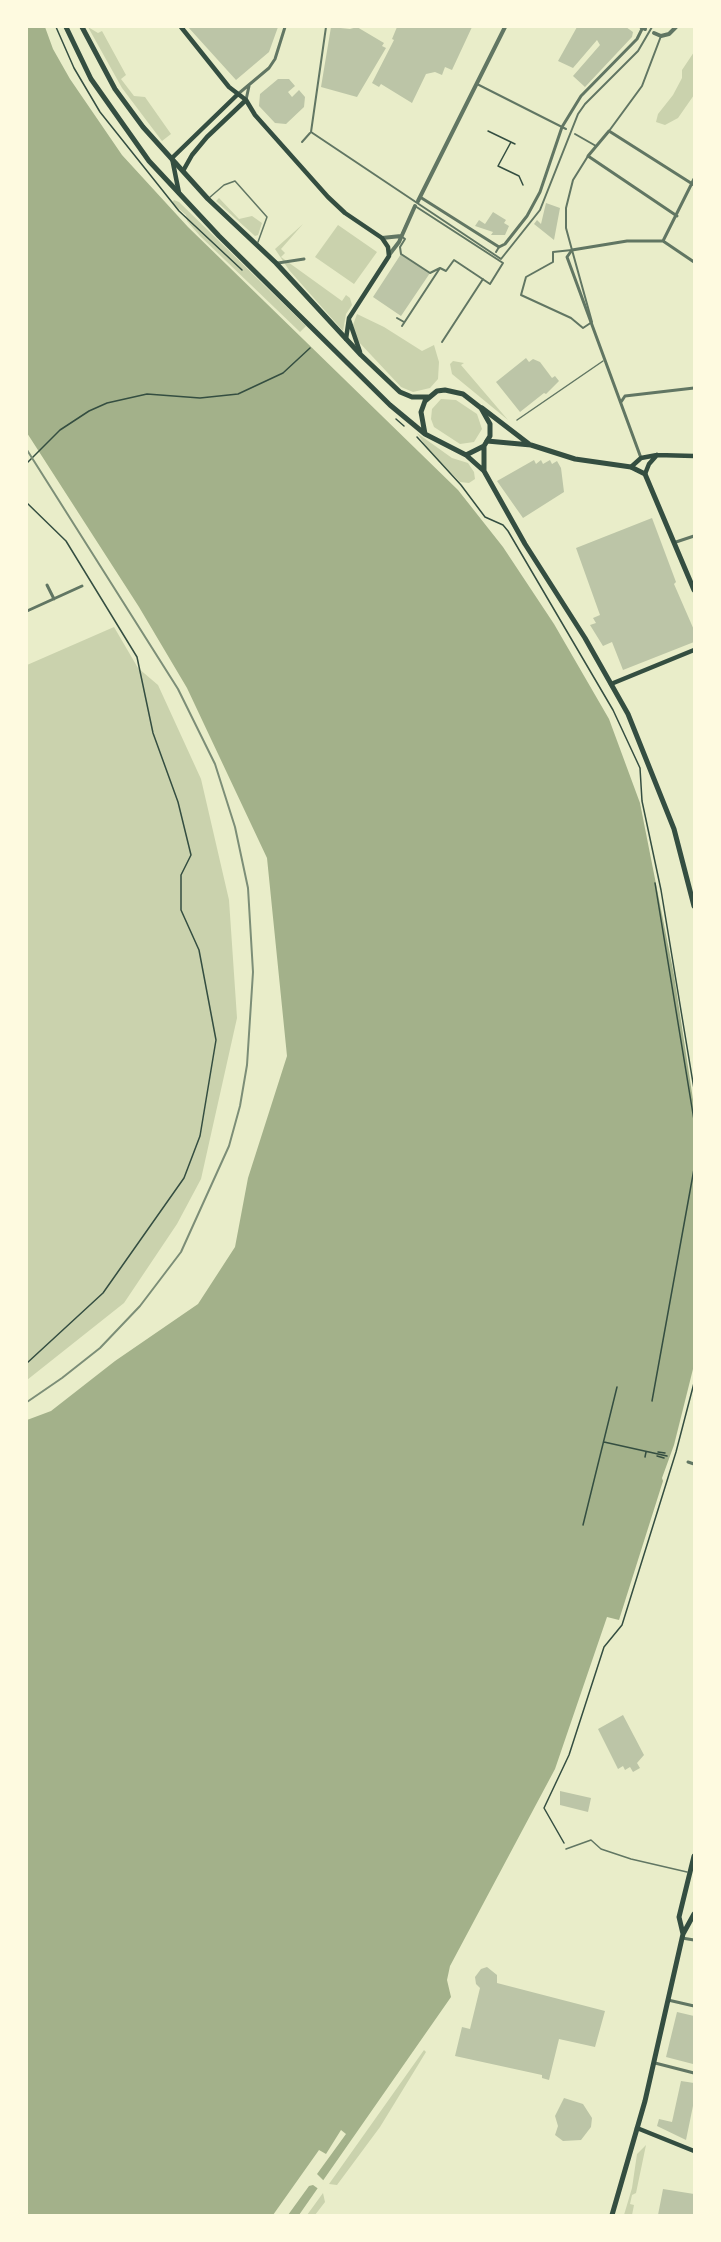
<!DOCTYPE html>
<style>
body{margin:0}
#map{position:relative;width:721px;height:2242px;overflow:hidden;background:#e9edc9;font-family:Commissioner,sans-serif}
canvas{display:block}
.frame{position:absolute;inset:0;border:28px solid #fefae0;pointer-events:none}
</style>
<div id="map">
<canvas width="721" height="2242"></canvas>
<div class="frame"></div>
</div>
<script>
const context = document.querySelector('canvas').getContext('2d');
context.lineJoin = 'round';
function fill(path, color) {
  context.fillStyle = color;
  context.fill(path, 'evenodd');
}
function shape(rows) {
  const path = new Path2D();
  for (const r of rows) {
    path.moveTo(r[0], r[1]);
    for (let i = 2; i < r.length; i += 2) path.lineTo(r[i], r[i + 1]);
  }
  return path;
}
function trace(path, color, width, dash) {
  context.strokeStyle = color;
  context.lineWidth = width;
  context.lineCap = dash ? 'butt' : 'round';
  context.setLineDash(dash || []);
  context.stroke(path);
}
const green = shape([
 [88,27,98,33,102,31,126,75,121,79,134,96,145,97,171,134,162,141,122,88],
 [694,52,694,95,678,118,665,125,656,122,658,114,673,95,682,78,682,70],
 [219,198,239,219,252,216,262,223,258,235,255,236,216,201],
 [174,200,179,202,306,326,300,332,200,236,187,221,186,215,172,203],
 [303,224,281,249,285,253,281,257,342,301,346,295,350,298,352,305,346,314,343,331,289,270,275,249],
 [338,225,377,252,354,284,315,257],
 [357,314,384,327,422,351,434,345,439,362,438,379,430,388,413,392,401,387,357,340,353,325],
 [453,361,464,363,461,365,508,420,452,374,450,364],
 [441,399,456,400,477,414,482,429,474,442,460,444,434,427,431,419,432,409],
 [417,433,452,458,468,463,474,472,475,479,469,483,460,482,427,448],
 [114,627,138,668,158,685,201,779,229,900,237,1018,201,1179,177,1224,124,1303,27,1380,27,665],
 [424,2050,426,2052,380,2127,337,2185,329,2184],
 [646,2145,636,2193,632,2195,630,2204,634,2205,632,2215,624,2215,632,2188,637,2154],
 [323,2193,325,2202,315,2215,307,2215]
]);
const water = shape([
 [27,27,45,27,53,49,70,79,122,155,188,227,458,490,503,547,554,624,609,719,640,803,674,975,694,1106,694,1365,674,1445,662,1478,663,1481,619,1620,607,1617,555,1769,450,1966,447,1980,451,1997,299,2215,27,2215,27,1420,51,1411,115,1361,198,1304,235,1247,248,1178,287,1056,267,858,187,688,139,607,27,433]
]);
const pier = shape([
 [341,2130,346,2134,317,2174,325,2182,320,2190,313,2185,309,2186,288,2215,273,2215,319,2150,326,2154]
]);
const building = shape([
 [188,27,278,27,269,52,236,80],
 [331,27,350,29,357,27,384,43,382,46,386,48,357,97,321,87],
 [397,27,472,27,452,70,445,67,442,75,435,72,426,74,412,103,381,84,379,87,372,83,394,40,392,39],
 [577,27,626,27,633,32,632,37,585,87,573,76,600,45,597,40,573,68,558,61],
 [278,79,289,79,295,86,288,92,292,97,299,90,305,97,304,107,286,124,275,123,259,106,260,94],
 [546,203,560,208,554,240,534,224,537,220,541,224],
 [493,212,506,220,504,223,509,226,505,235,491,235,493,232,475,226,479,220,485,224],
 [401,254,430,273,401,316,373,297],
 [526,358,529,362,533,359,540,362,552,378,555,376,559,381,546,394,544,393,520,412,496,382],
 [534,460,536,464,541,460,543,464,550,460,552,464,557,461,561,468,564,492,523,518,497,481],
 [652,518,676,582,674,584,694,630,694,642,623,670,612,642,603,646,590,625,596,623,593,618,600,615,576,548],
 [623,1715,644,1755,637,1763,640,1768,633,1772,630,1767,625,1770,623,1766,618,1769,598,1729],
 [560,1791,591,1798,588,1812,560,1805],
 [487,1967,497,1975,497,1983,605,2011,595,2047,559,2039,549,2080,542,2078,542,2075,455,2056,462,2027,470,2029,480,1988,476,1984,475,1977,481,1969],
 [677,2012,694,2016,693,2064,666,2057],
 [681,2081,694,2083,694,2101,686,2140,657,2126,659,2119,672,2122],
 [564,2098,583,2104,592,2118,591,2127,581,2140,563,2141,555,2135,558,2126,555,2116],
 [663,2189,694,2194,694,2215,658,2215]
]);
const path = shape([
 [56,27,74,68,100,112,179,211,242,270],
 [488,131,515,144],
 [511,142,498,166,519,176,523,185],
 [396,419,404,426],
 [417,437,461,485,485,517,503,525,508,531,613,710,640,768,642,801,661,890,694,1089],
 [27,463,60,430,89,411,107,403,147,394,200,398,238,394,283,373,310,348],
 [27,503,66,541,137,657,153,733,178,802,191,855,181,875,181,910,199,950,216,1040,200,1136,184,1178,103,1293,27,1363],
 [655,883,694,1120],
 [652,1401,694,1169],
 [604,1442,667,1456],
 [658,1452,665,1453],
 [657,1456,664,1458],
 [645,1457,646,1452],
 [583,1525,617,1387],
 [564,1843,544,1808,569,1755,604,1647,622,1625,676,1452,694,1383]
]);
const service = shape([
 [209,198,224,185,235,181,267,217,258,242],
 [517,420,603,361],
 [566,1849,591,1840,601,1849,631,1859,687,1872]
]);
const pedestrian = shape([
 [326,27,311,132,501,259,540,210,578,114,585,104,638,51,652,27],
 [477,84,566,129],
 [609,131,642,86,661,36],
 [575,134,596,146],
 [302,142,310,133],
 [415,206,503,263,490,284,454,260,446,271,440,268,430,273,401,254,400,247,405,239,401,236,415,206],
 [572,250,592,322,583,328,571,318,521,295,526,277,553,262,553,252,572,250],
 [572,250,566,228,566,208,573,180,588,156],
 [496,252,499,247],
 [397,318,404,322],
 [402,326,440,268],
 [442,342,483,279]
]);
const minor = shape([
 [238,94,269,68,275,59,285,27],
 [246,100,249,86],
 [420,197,499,247,505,244,527,216,540,192,562,127,581,96,637,39,643,27],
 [677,216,588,156,609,131,694,185],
 [663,241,694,179],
 [278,263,304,259],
 [621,402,625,396,694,388],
 [641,458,567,257,572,250,627,241,663,241,694,262],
 [676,542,694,536],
 [47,585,54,599],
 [27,611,82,586],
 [688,1462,694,1464],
 [682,1938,694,1940],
 [668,2000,694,2006],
 [655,2063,694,2073]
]);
const tertiary = shape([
 [641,27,645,29],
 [654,33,661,36,669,34,676,27],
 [418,201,505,27],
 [382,238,401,236],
 [389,255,399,242,415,206]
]);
const secondary = shape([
 [181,27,229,87,246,100,255,115,328,197,345,213,382,238,388,247,389,256,349,318,346,339],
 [183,171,192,155,207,137,246,100],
 [179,193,172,158,237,95],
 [349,320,360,352],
 [631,467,641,458,657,455,694,456],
 [645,474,649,464,657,455],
 [611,684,694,650],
 [637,2128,694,2151]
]);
const primary = shape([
 [482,408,529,444],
 [487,441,531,445,575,459,631,467,645,474,694,590]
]);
const trunk = shape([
 [66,27,91,79,149,161,219,236,390,405,425,434,466,455,484,446,490,436,490,424,481,408,463,394,445,390,437,391,425,401,421,412,425,434],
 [82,27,115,89,143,127,208,199,276,263,361,355,400,392,412,397,429,397],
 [466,455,484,471,525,544,585,638,628,714,674,829,694,906],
 [484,471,484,446],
 [683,1934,679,1917,694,1856],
 [612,2215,645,2101,683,1934,694,1914]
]);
const rail = shape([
 [27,450,178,689,215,764,235,827,248,888,253,972,247,1065,240,1106,229,1146,181,1252,140,1306,100,1348,62,1378,27,1402]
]);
fill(green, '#cad2ad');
fill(water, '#a3b18a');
fill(pier, '#e9edc9');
fill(building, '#bcc5a7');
trace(path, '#344e41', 1.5);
trace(service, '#617663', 1.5);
trace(pedestrian, '#617663', 2);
trace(minor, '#617663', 3);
trace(tertiary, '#617663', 4);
trace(secondary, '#344e41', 4.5);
trace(primary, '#344e41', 5);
trace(trunk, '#344e41', 5);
trace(rail, '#7c8e77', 2);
</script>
